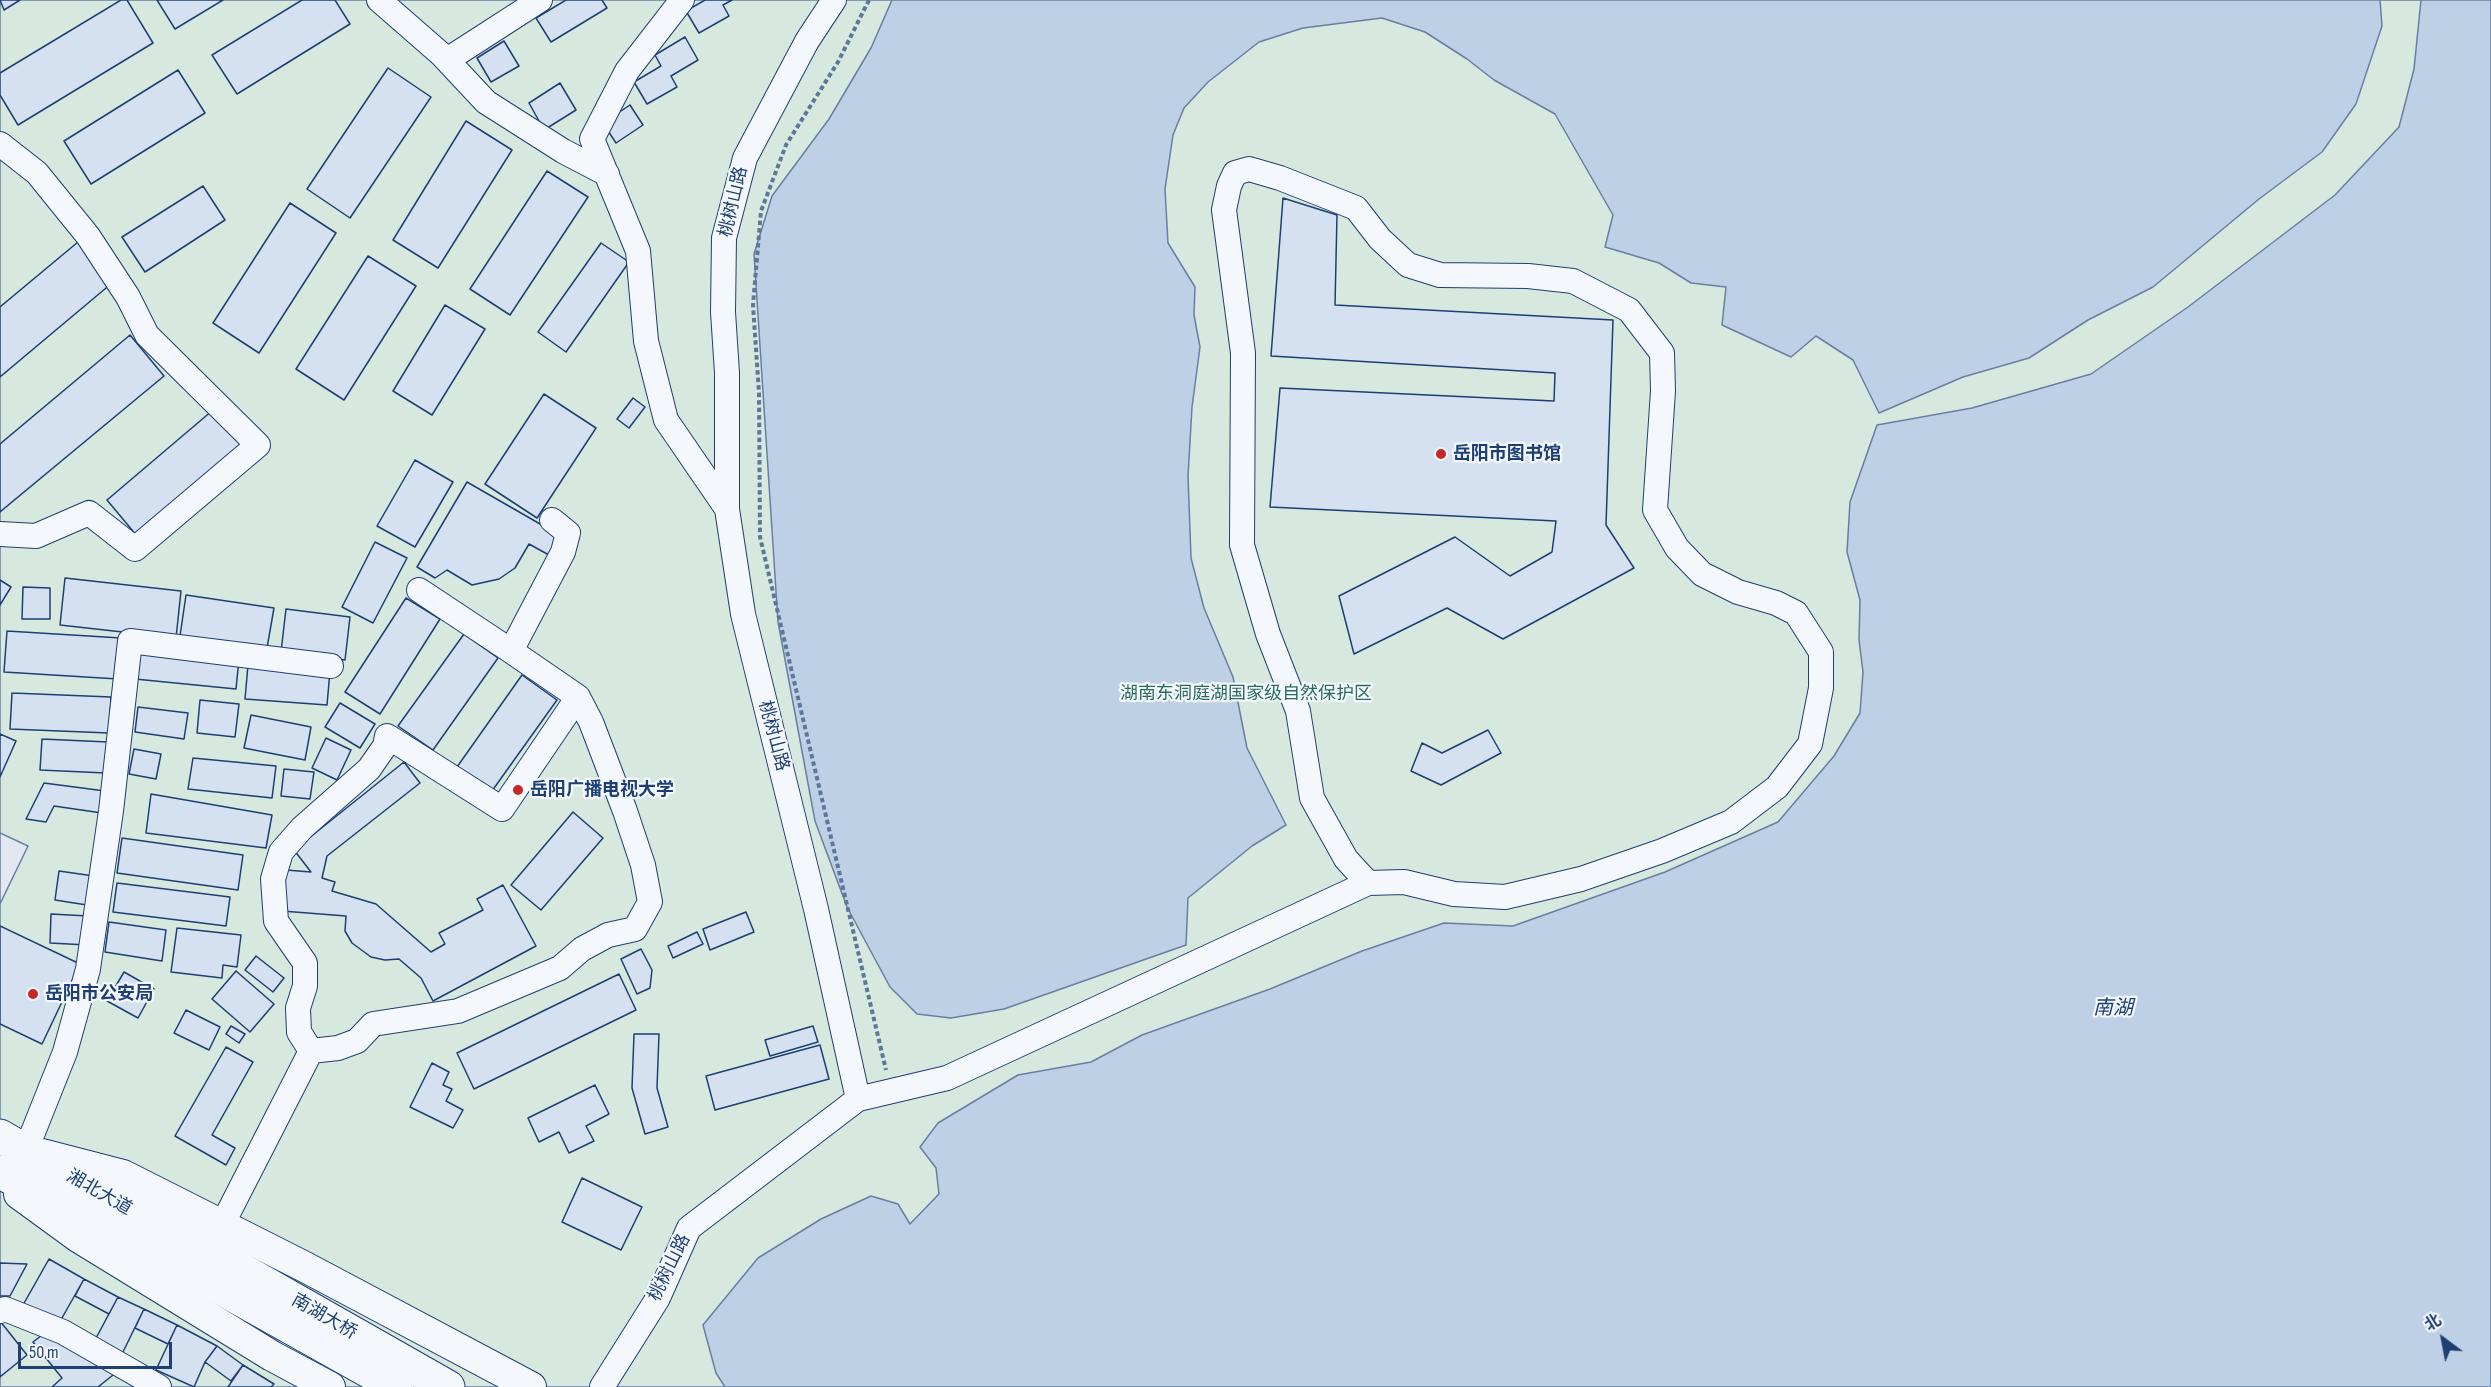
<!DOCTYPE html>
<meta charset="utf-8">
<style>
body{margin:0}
#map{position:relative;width:2491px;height:1387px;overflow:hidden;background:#f4f7fb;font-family:"Sofia Sans Condensed","Noto Sans SC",sans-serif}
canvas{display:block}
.north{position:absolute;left:2413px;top:1309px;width:60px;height:60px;-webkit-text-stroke:4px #f4f7fb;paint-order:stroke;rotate:328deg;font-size:16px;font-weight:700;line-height:24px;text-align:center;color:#1d3f73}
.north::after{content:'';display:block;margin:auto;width:21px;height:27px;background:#1d3f73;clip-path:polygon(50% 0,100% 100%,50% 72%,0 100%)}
.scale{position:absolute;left:18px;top:1342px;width:154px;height:27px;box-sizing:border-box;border:3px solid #1d3f73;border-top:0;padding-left:8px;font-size:18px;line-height:21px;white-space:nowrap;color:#1d3f73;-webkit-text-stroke:4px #f4f7fb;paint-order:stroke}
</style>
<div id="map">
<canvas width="2491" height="1387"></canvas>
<div class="north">北</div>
<div class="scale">50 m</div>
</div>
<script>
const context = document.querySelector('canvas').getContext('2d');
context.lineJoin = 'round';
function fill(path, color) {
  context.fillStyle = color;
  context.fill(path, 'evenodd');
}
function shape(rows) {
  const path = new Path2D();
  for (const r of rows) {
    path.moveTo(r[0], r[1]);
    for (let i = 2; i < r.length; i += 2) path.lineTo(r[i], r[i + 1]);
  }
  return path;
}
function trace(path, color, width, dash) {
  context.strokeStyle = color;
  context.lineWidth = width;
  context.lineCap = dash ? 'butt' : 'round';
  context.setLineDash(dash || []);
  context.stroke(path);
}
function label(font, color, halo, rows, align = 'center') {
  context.font = font + ' "Sofia Sans Condensed","Noto Sans SC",sans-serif';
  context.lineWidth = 4.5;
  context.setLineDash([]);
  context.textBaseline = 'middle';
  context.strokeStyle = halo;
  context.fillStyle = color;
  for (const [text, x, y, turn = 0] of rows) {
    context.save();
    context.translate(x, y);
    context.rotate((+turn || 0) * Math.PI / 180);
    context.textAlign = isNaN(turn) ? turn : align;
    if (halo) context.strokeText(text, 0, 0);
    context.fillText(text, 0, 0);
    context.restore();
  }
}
const green = shape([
 [0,0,2491,0,2491,1387,0,1387,0,0]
]);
const parking = shape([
 [0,833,28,846,0,904,0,833]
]);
const water = shape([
 [892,0,2380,0,2382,26,2356,104,2322,152,2259,199,2153,287,2088,320,2029,358,1963,377,1879,413,1853,360,1816,336,1791,357,1722,325,1726,287,1691,283,1659,263,1605,247,1613,215,1555,114,1494,80,1467,59,1425,32,1382,18,1303,28,1259,42,1208,82,1184,108,1173,135,1165,189,1168,243,1195,287,1194,315,1200,347,1192,407,1188,476,1191,558,1204,608,1233,677,1247,748,1286,825,1252,846,1188,898,1186,945,1004,1009,951,1018,917,1014,890,987,847,907,815,821,778,622,754,254,772,196,829,119,871,48,892,0],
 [2421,0,2491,0,2491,1387,725,1387,716,1373,703,1325,758,1258,821,1219,871,1196,898,1204,910,1224,939,1194,936,1168,920,1147,938,1123,1018,1075,1091,1062,1142,1035,1270,989,1362,951,1444,923,1513,926,1665,872,1778,822,1834,756,1860,713,1863,672,1859,640,1860,600,1847,552,1850,502,1877,425,1972,408,2091,374,2188,307,2335,195,2399,127,2414,69,2421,0]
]);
const building = shape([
 [0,0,20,0,4,10,0,0],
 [121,0,127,0,153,43,18,125,0,95,0,73,121,0],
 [157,0,223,0,175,29,157,0],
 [302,0,335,0,350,24,237,94,212,55,302,0],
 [566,0,602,0,607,8,551,42,536,18,566,0],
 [705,0,732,0,723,5,729,16,699,33,686,11,705,0],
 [685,37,698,60,671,76,677,87,647,104,634,82,661,66,655,55,685,37],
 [504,41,519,66,491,82,477,58,504,41],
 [388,68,431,97,350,218,307,189,388,68],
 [178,70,205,113,91,184,64,141,178,70],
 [560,83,576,110,544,130,529,103,560,83],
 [630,105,643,125,616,143,603,123,630,105],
 [466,121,512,150,438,268,393,240,466,121],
 [547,171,588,197,510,315,470,289,547,171],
 [203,186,225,220,145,272,122,237,203,186],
 [1283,198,1337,215,1335,305,1613,320,1606,525,1634,568,1503,639,1447,608,1354,654,1339,596,1455,537,1510,576,1552,552,1556,521,1270,507,1280,388,1554,401,1555,373,1271,356,1283,198],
 [290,203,336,233,259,353,213,323,290,203],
 [78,242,112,283,0,377,0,307,78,242],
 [601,243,629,262,566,352,538,332,601,243],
 [368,256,416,286,344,400,296,369,368,256],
 [445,305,485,329,432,415,393,391,445,305],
 [130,335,164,376,0,512,0,444,130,335],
 [544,394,596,428,537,518,485,484,544,394],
 [633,398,645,407,629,428,617,419,633,398],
 [213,410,244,446,137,536,107,500,213,410],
 [415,460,453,482,415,547,377,526,415,460],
 [467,482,561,536,549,555,529,544,515,568,499,579,472,585,447,570,435,578,417,567,467,482],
 [375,542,407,558,373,623,342,607,375,542],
 [65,578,181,591,176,638,60,625,65,578],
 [0,580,11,587,0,605,0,580],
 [23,587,50,588,50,619,22,619,23,587],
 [186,595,274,608,267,648,180,636,186,595],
 [406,598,440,619,380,714,345,692,406,598],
 [286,609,350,617,345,660,281,652,286,609],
 [7,631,121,638,118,679,4,672,7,631],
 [464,634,498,658,433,750,398,726,464,634],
 [139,649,239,659,236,689,135,679,139,649],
 [248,665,330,671,327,705,245,699,248,665],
 [522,675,557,700,492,791,457,767,522,675],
 [12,693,111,697,109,733,10,729,12,693],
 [200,700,239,704,235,737,197,733,200,700],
 [340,703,375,724,360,748,325,727,340,703],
 [138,707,188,713,184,739,135,732,138,707],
 [251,715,311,727,305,760,244,748,251,715],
 [1488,730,1501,753,1441,785,1411,771,1422,743,1442,753,1488,730],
 [0,734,16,741,0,777,0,734],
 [326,738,351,750,337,780,312,768,326,738],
 [42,739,108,742,106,773,40,770,42,739],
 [134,749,161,754,156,779,129,774,134,749],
 [193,758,276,766,272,798,188,789,193,758],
 [404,762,420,783,327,856,322,878,335,882,332,891,376,904,431,952,445,944,439,933,483,910,477,899,503,885,536,946,433,1001,421,978,399,959,385,960,371,957,352,943,345,931,346,916,282,911,286,870,311,872,294,850,404,762],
 [284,769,314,772,310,799,281,796,284,769],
 [44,783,105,791,102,813,54,806,46,822,26,819,44,783],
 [151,794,272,815,266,848,146,833,151,794],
 [573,812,603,838,541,910,511,885,573,812],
 [122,838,243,855,238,890,117,873,122,838],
 [59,871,94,876,87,905,55,900,59,871],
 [117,883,230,897,226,926,113,912,117,883],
 [746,912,754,932,710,950,703,929,746,912],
 [51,914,88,916,87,945,50,943,51,914],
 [109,922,166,930,162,961,105,952,109,922],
 [0,926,80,964,42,1044,0,1024,0,926],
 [177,928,241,935,237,967,223,965,222,978,171,972,177,928],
 [697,932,703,944,673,958,668,946,697,932],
 [641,949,652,970,650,988,637,994,621,959,641,949],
 [256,956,284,978,273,992,245,970,256,956],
 [236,971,274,1004,250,1032,212,999,236,971],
 [124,972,154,989,138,1018,107,1001,124,972],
 [619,974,636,1010,474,1089,457,1053,619,974],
 [186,1010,220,1027,209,1050,174,1033,186,1010],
 [231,1026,245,1034,239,1043,226,1034,231,1026],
 [813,1026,818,1042,770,1056,765,1040,813,1026],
 [634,1034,659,1034,657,1088,668,1127,645,1134,632,1088,634,1034],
 [820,1045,829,1079,715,1110,706,1076,820,1045],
 [226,1047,253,1062,212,1135,235,1148,226,1165,175,1136,226,1047],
 [432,1063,449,1072,443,1085,452,1089,446,1101,463,1110,453,1128,410,1107,432,1063],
 [595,1085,609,1114,586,1126,594,1141,569,1153,559,1132,539,1142,528,1118,595,1085],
 [582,1178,642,1207,621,1250,562,1222,582,1178],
 [49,1259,84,1279,58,1325,23,1305,49,1259],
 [0,1263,27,1264,10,1296,0,1296,0,1263],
 [84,1279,118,1297,109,1314,75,1296,84,1279],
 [118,1297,144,1309,122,1354,95,1340,118,1297],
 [144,1309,177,1325,168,1344,135,1328,144,1309],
 [0,1321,27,1355,0,1377,0,1321],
 [177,1325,217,1346,205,1362,194,1387,156,1370,177,1325],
 [42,1335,118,1371,98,1387,52,1387,62,1378,33,1342,42,1335],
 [217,1346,243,1365,231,1381,205,1362,217,1346],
 [243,1365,274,1384,271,1387,228,1387,243,1365]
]);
const path = shape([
 [869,0,838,62,786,145,761,211,753,305,759,393,760,537,886,1070]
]);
const minor = shape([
 [379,0,442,55,486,102,563,151,607,174],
 [682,0,627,71,592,139,638,251,646,341,666,420,727,509],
 [447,60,540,0],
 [0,144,37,173,88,236,128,297,147,335,258,445,135,549,89,513,36,536,0,534],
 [419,590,511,651],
 [311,1051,299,1032,298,1008,305,986,305,963,276,921,273,879,281,852,302,828,369,769,385,746,387,736,502,809,578,697],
 [858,1099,947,1078,1368,883,1404,882,1454,894,1505,897,1581,879,1662,851,1731,822,1777,787,1810,744,1821,688,1821,652,1796,613,1776,603,1738,592,1702,574,1677,548,1655,510,1663,391,1662,353,1629,310,1573,281,1528,276,1440,275,1408,265,1380,239,1356,208,1280,178,1249,169,1235,173,1229,186,1224,210,1243,353,1242,545,1268,634,1298,711,1312,798,1346,859,1368,883],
 [26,1150,65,1052,88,969,111,811,130,641,331,666],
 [222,1225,311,1051,338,1048,357,1041,373,1024,458,1011,560,968,582,949,608,935,635,929,650,902,643,865,625,811,591,722,578,697,511,651,563,552,568,533,552,520],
 [0,1311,5,1309,63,1332,159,1387],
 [602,1387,658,1298,689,1228,858,1099,816,909,743,614,727,509,727,373,723,312,724,238,745,158,807,41,834,0]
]);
const major = shape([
 [42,1154,123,1175,305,1267,531,1387],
 [19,1194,78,1237,272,1356,330,1387]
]);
const highway = shape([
 [0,1136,123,1208,200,1246,448,1387],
 [0,1172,183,1267,397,1387]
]);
const markers = [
 [1441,454,6,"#c62828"],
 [518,790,6,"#c62828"],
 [33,994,6,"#c62828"]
];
const streetNames = [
 ["桃树山路",734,202,-77],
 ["桃树山路",773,736,75],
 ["湘北大道",99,1193,30],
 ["桃树山路",670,1268,-64],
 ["南湖大桥",324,1317,30]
];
const poiNames = [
 ["岳阳市图书馆",1453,454],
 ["岳阳广播电视大学",530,790],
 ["岳阳市公安局",45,994]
];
const parkNames = [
 ["湖南东洞庭湖国家级自然保护区",1246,694]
];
const waterNames = [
 ["南湖",2113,1009]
];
fill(green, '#d7e8df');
trace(green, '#687fa3', 1.5);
fill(parking, '#e3e8f0');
trace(parking, '#687fa3', 1.5);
fill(water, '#bed0e5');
trace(water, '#687fa3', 1.5);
fill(building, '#d5e0f0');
trace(building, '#1d3f73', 1.5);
trace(minor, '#1d3f73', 26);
trace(major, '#1d3f73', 32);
trace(highway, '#1d3f73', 35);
trace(path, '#5e769c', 4, [4.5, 3]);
trace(minor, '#f4f7fb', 24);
trace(major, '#f4f7fb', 30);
trace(highway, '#f4f7fb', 33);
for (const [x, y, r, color] of markers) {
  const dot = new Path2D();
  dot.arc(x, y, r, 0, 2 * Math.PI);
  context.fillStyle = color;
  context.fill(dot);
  trace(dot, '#f4f7fb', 2);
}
label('18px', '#1d3f73', '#f4f7fb', streetNames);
label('bold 18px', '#1d3f73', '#f4f7fb', poiNames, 'left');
label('18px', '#2c6c60', '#f4f7fb', parkNames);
label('italic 20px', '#1d3f73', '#f4f7fb', waterNames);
</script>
